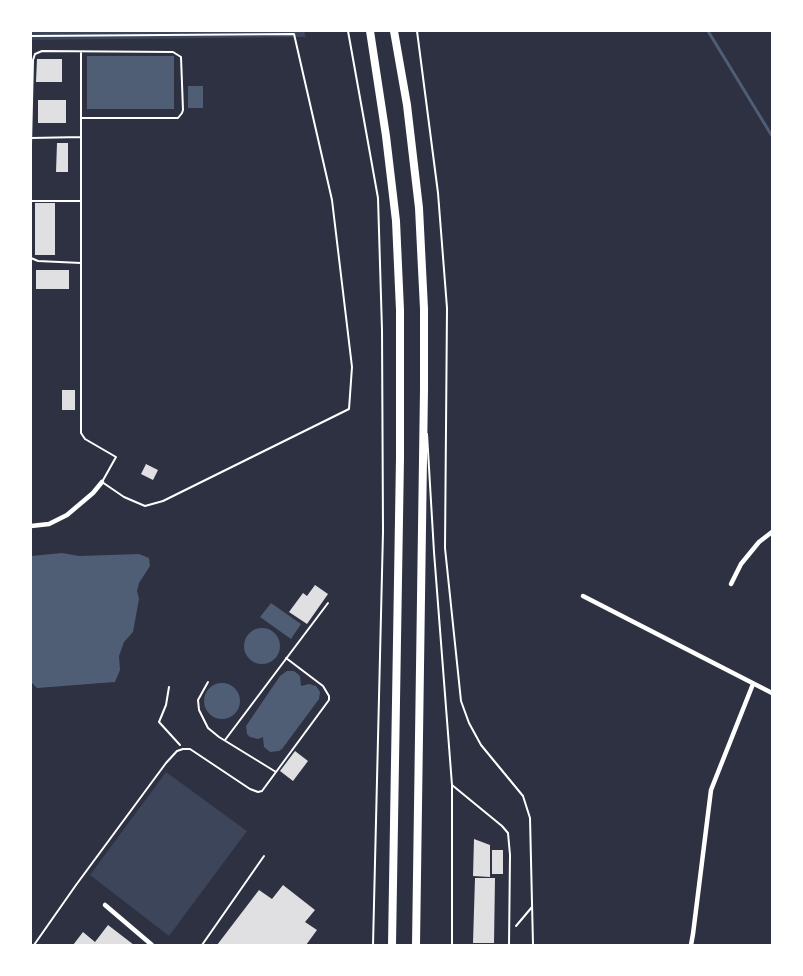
<!DOCTYPE html>
<style>
body{margin:0}
#map{position:relative;width:803px;height:976px;overflow:hidden;background:#2d3142;font-family:Bitter,serif}
canvas{display:block}
.frame{position:absolute;inset:0;border:32px solid #fff;pointer-events:none}
</style>
<div id="map">
<canvas width="803" height="976"></canvas>
<div class="frame"></div>
</div>
<script>
const context = document.querySelector('canvas').getContext('2d');
context.lineJoin = 'round';
function fill(path, color) {
  context.fillStyle = color;
  context.fill(path, 'evenodd');
}
function shape(rows) {
  const path = new Path2D();
  for (const r of rows) {
    if (r.length === 3) {
      path.moveTo(r[0] + r[2], r[1]);
      path.arc(r[0], r[1], r[2], 0, 2 * Math.PI);
      continue;
    }
    path.moveTo(r[0], r[1]);
    for (let i = 2; i < r.length; i += 2) path.lineTo(r[i], r[i + 1]);
  }
  return path;
}
function trace(path, color, width, dash) {
  context.strokeStyle = color;
  context.lineWidth = width;
  context.lineCap = dash ? 'butt' : 'round';
  context.setLineDash(dash || []);
  context.stroke(path);
}
const green = shape([
 [31,31,304,31,306,37,31,40],
 [166,772,247,831,169,936,90,875]
]);
const water = shape([
 [87,56,174,56,174,109,87,109],
 [188,86,203,86,203,108,188,108],
 [62,553,79,556,139,554,149,558,150,566,139,583,137,591,139,599,133,632,124,642,119,656,120,670,115,682,37,688,31,682,31,556],
 [271,603,301,624,291,639,260,617],
 [262,646,18],
 [287,671,294,671,300,676,301,686,309,684,316,686,320,692,319,699,282,749,279,751,270,752,264,747,263,737,258,739,250,737,247,734,246,726,280,676],
 [222,701,18]
]);
const stream = shape([
 [708,31,772,136]
]);
const building = shape([
 [37,59,62,59,62,82,36,82],
 [38,100,66,100,66,123,38,123],
 [57,143,68,143,68,172,56,172],
 [35,203,55,203,55,255,35,255],
 [36,270,69,270,69,289,36,289],
 [62,390,75,390,75,410,62,410],
 [146,464,158,470,153,480,141,474],
 [315,585,328,594,307,624,289,612,303,593,307,596],
 [295,751,308,761,293,781,280,771],
 [474,839,490,845,490,877,473,876],
 [492,850,503,850,503,874,492,874],
 [475,878,495,878,494,943,473,943],
 [283,885,315,910,305,922,317,930,306,945,217,945,259,890,272,899],
 [108,925,134,945,73,945,83,932,95,942]
]);
const path = shape([
 [348,31,378,198,382,330,383,532,373,945],
 [417,31,438,193,447,308,445,548,461,701,469,723,481,745,523,796,530,818,533,945],
 [169,687,166,705,159,722,180,745],
 [516,926,532,907]
]);
const service = shape([
 [32,36,294,34,332,200,352,367,349,409,163,501,145,506,124,497,102,482,116,457,85,439,81,433,81,52],
 [31,138,81,137],
 [31,145,33,60,35,54,42,51,173,52,181,57,183,110,182,113,178,118,81,118],
 [31,201,81,201],
 [31,258,38,261,81,263],
 [427,434,434,552,452,785,452,945],
 [208,682,198,700,199,710,208,728,219,737,276,772],
 [225,740,328,603],
 [452,785,502,826,508,833,510,855,509,945],
 [34,945,76,885,166,763,177,751,183,749,190,749,250,789,258,792,262,791,329,700,329,696,323,686,286,658],
 [202,945,264,856]
]);
const minor = shape([
 [31,526,49,524,67,515,93,493,102,482],
 [731,584,741,564,759,542,772,532],
 [583,596,772,693],
 [105,905,152,945],
 [691,945,693,934,711,790,753,684]
]);
const motorway = shape([
 [370,31,386,136,396,221,400,310,400,458,392,945],
 [394,31,407,105,419,208,424,309,424,389,416,945]
]);
fill(green, '#3c4559');
fill(water, '#4f5d75');
trace(stream, '#4f5d75', 3);
fill(building, '#e0e0e3');
trace(path, '#fff', 2);
trace(service, '#fff', 2);
trace(minor, '#fff', 4.5);
trace(motorway, '#fff', 8);
</script>
